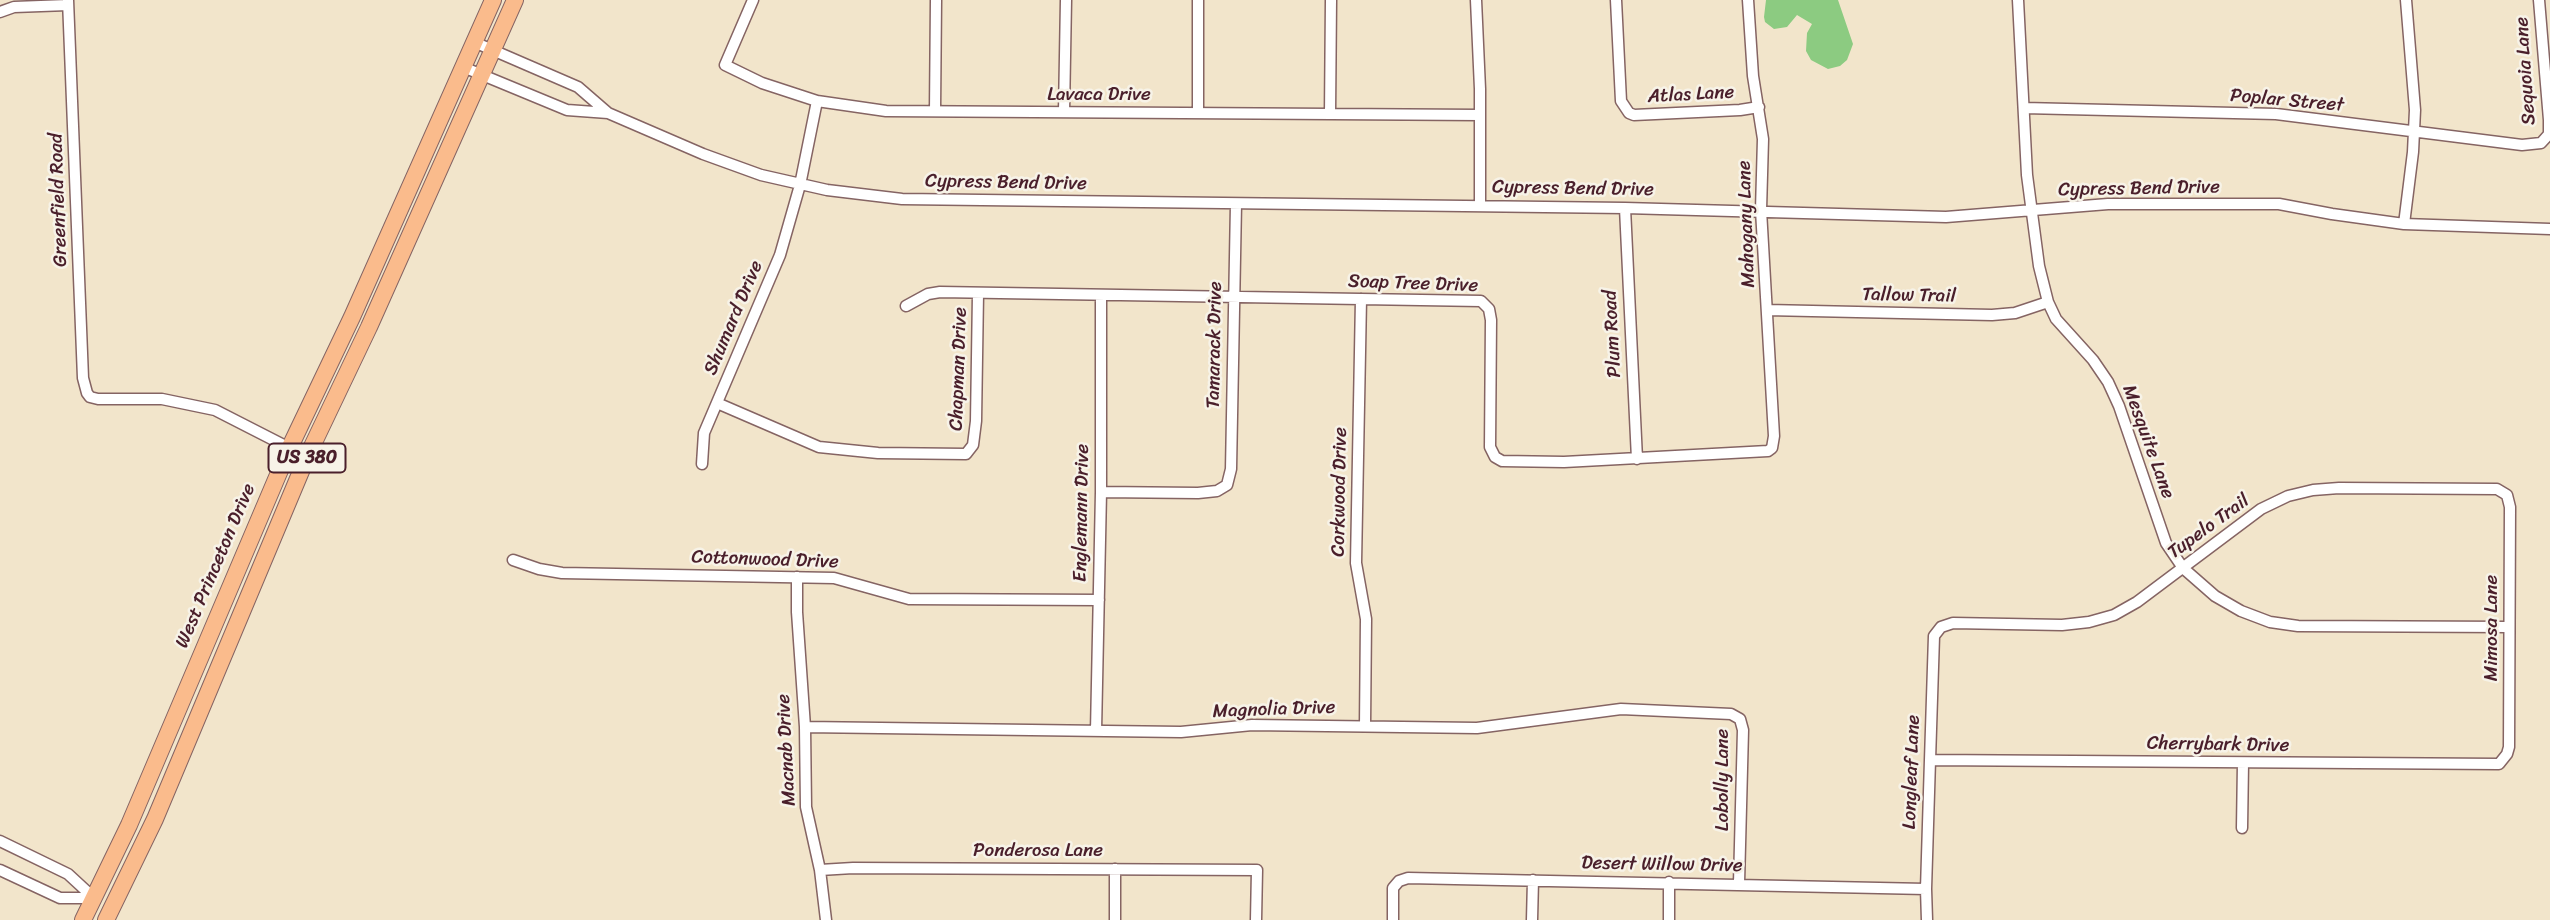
<!DOCTYPE html>
<style>
body{margin:0}
canvas{display:block;background:#f2e5cb}
</style>
<canvas width="2550" height="920"></canvas>
<script>
const context = document.querySelector('canvas').getContext('2d');
context.lineJoin = 'round';
function fill(path, color) {
  context.fillStyle = color;
  context.fill(path, 'evenodd');
}
function shape(rows) {
  const path = new Path2D();
  for (const r of rows) {
    path.moveTo(r[0], r[1]);
    for (let i = 2; i < r.length; i += 2) path.lineTo(r[i], r[i + 1]);
  }
  return path;
}
function trace(path, color, width, dash) {
  context.strokeStyle = color;
  context.lineWidth = width;
  context.lineCap = dash ? 'butt' : 'round';
  context.setLineDash(dash || []);
  context.stroke(path);
}
function label(font, color, halo, rows, align = 'center') {
  context.font = font + ' Sriracha,sans-serif';
  context.lineWidth = 5;
  context.setLineDash([]);
  context.textBaseline = 'middle';
  context.strokeStyle = halo;
  context.fillStyle = color;
  for (const [text, x, y, turn = 0] of rows) {
    context.save();
    context.translate(x, y);
    context.rotate((+turn || 0) * Math.PI / 180);
    context.textAlign = isNaN(turn) ? turn : align;
    if (halo) context.strokeText(text, 0, 0);
    context.fillText(text, 0, 0);
    context.restore();
  }
}
const green = shape([
 [1766,0,1838,0,1853,44,1847,60,1840,66,1828,69,1811,60,1806,51,1807,33,1812,24,1797,15,1787,27,1774,29,1765,22,1764,17]
]);
const minor = shape([
 [68,0,83,378,87,393,90,397,98,399,162,399,215,410,307,457],
 [753,0,725,65,762,83,817,101,886,111,1480,115],
 [1476,0,1480,89,1480,206],
 [1616,0,1621,101,1629,113,1634,115,1740,110,1759,107],
 [2018,0,2027,175,2039,266,2048,302,2056,319,2093,360,2108,382,2119,406,2166,543,2183,568,2215,596,2241,611,2270,622,2298,626,2509,627],
 [0,12,14,7,68,5],
 [463,67,567,110,608,113,578,87,474,42],
 [2024,108,2276,114,2522,145,2541,143,2549,134,2549,120,2539,0],
 [935,111,936,0],
 [1064,112,1066,0],
 [608,113,703,154,761,175,827,190,902,199,1625,208,1946,217,2108,204,2279,204,2332,214,2404,224,2550,229],
 [1198,113,1198,0],
 [1330,114,1331,0],
 [1625,208,1637,459],
 [2404,224,2413,152,2415,110,2406,0],
 [1361,299,1356,563,1366,619,1365,726],
 [906,306,928,294,940,292,1481,301,1489,309,1491,320,1490,447,1495,457,1502,461,1564,462,1768,451,1772,448,1774,436,1761,210,1763,139,1753,76,1748,0],
 [1767,310,1992,315,2015,313,2048,302],
 [717,403,819,447,878,453,966,454,973,445,976,421,978,294],
 [702,464,704,433,780,255,800,185,817,101],
 [1101,492,1198,493,1217,491,1227,485,1231,469,1236,204],
 [513,560,539,569,562,573,834,578,909,599,1099,600],
 [797,577,797,612,805,727,806,807,820,870,826,920],
 [805,727,1181,732,1252,725,1477,728,1621,709,1731,714,1740,719,1743,730,1739,883],
 [1096,731,1101,492,1101,296],
 [2242,828,2243,763],
 [0,841,68,874,94,898],
 [0,870,60,898,94,898],
 [820,870,853,868,1257,870,1256,920],
 [1115,920,1115,869],
 [1393,920,1393,888,1399,881,1408,878,1926,889],
 [1532,920,1533,880],
 [1669,920,1669,882],
 [1927,920,1926,889,1930,760,1934,636,1941,627,1953,623,2062,625,2089,622,2114,615,2137,602,2261,509,2288,496,2313,490,2339,488,2497,489,2507,495,2510,507,2509,747,2507,754,2499,764,1930,760]
]);
const highway = shape([
 [83,920,129,825,289,449,352,317,493,0],
 [106,920,155,819,307,457,369,327,515,0]
]);
const shields = [
 [307,458,77]
];
const shieldNames = [
 ["US 380",307,458]
];
const streetNames = [
 ["Sequoia Lane",2526,71,-94],
 ["Lavaca Drive",1099,95],
 ["Atlas Lane",1691,95,-3],
 ["Poplar Street",2287,101,5],
 ["Cypress Bend Drive",1006,183,1],
 ["Cypress Bend Drive",1573,189,1],
 ["Cypress Bend Drive",2139,189,-1],
 ["Greenfield Road",59,200,-92],
 ["Mahogany Lane",1747,224,-92],
 ["Soap Tree Drive",1413,284,2],
 ["Tallow Trail",1909,296,1],
 ["Shumard Drive",734,318,-67],
 ["Plum Road",1613,334,-93],
 ["Tamarack Drive",1215,345,-89],
 ["Chapman Drive",959,369,-88],
 ["Mesquite Lane",2148,442,70],
 ["Corkwood Drive",1340,492,-89],
 ["Englemann Drive",1082,513,-89],
 ["Tupelo Trail",2209,527,-36],
 ["Cottonwood Drive",765,560,2],
 ["West Princeton Drive",216,566,-67],
 ["Mimosa Lane",2492,628,-90],
 ["Magnolia Drive",1274,710,-2],
 ["Cherrybark Drive",2218,745,1],
 ["Macnab Drive",787,750,-93],
 ["Longleaf Lane",1912,772,-88],
 ["Lobolly Lane",1723,780,-90],
 ["Ponderosa Lane",1038,851],
 ["Desert Willow Drive",1662,865,1]
];
fill(green, '#8ccb81');
trace(minor, '#856463', 13);
trace(highway, '#856463', 18);
trace(minor, '#fff', 10);
trace(highway, '#fabb8c', 16);
for (const [x, y, w] of shields) {
  const box = new Path2D();
  box.roundRect(x - w / 2, y - 14.5, w, 29, 5);
  context.fillStyle = '#f7f3e8';
  context.fill(box);
  trace(box, '#4a1f2b', 2);
}
label('bold 18px', '#4a1f2b', null, shieldNames);
label('19px', '#4a1f2b', '#f7f3e8', streetNames);
</script>
